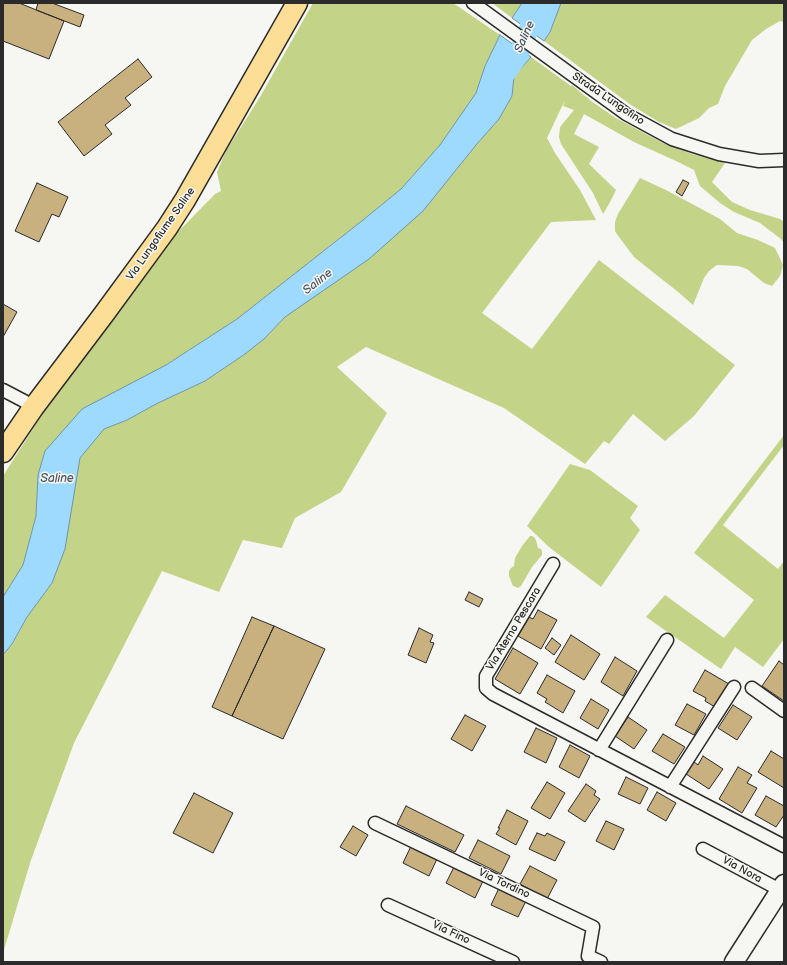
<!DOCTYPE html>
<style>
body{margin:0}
#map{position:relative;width:787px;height:965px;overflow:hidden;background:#f6f6f2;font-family:"Balsamiq Sans",sans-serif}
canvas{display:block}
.frame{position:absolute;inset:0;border:4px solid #2b2b2b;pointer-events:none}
</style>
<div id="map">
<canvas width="787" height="965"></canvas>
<div class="frame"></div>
</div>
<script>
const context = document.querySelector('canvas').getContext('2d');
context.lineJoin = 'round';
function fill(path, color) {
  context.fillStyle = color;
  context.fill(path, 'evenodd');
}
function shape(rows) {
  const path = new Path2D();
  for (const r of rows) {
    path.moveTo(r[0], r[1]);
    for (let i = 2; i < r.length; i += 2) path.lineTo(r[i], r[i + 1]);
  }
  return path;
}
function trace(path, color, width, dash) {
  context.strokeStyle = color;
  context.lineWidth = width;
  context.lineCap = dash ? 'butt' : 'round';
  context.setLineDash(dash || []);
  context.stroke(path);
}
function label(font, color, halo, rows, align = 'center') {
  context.font = font + ' "Balsamiq Sans",sans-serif';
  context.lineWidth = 3;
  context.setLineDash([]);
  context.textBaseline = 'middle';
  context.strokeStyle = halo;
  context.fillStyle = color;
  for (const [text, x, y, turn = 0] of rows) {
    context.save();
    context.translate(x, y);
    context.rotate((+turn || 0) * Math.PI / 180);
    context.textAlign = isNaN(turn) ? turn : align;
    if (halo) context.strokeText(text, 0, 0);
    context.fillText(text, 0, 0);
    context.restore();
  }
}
const green = shape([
 [313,3,453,3,500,35,485,66,476,93,440,145,401,189,363,220,237,319,166,365,38,475,36,516,23,565,3,597,3,476,46,408,176,234,215,194,221,191,217,172,226,151,260,97],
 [492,3,522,3,512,18],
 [561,3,784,3,784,22,780,21,766,29,752,40,725,86,718,104,709,108,699,118,676,129,659,122,631,105,544,41,550,32],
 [531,57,571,86,572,85,591,101,616,118,661,142,692,154,725,163,712,182,732,202,750,210,780,219,784,222,784,243,781,239,760,223,734,212,720,203,700,186,694,170,676,161,634,142,584,114,574,134,599,147,589,164,616,190,609,204,603,214,593,193,561,144,559,137,560,127,574,110,563,106,565,100,547,138,555,153,580,190,596,220,551,222,482,313,532,349,599,260,735,365,694,416,665,441,633,414,609,444,604,441,585,464,504,408,366,347,337,367,387,413,341,492,295,518,282,548,243,540,219,592,162,571,74,743,31,860,3,953,3,655,12,644,27,617,52,583,72,502,80,458,104,429,127,420,158,403,205,381,245,354,264,339,285,317,453,173,476,145,499,119,512,96,514,76],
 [640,178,668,191,720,219,737,233,758,240,775,248,783,265,780,276,772,286,764,283,747,269,738,266,717,265,709,271,704,278,693,305,677,291,659,277,634,257,619,237,615,231,615,222,618,214],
 [784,435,784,445,723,525,778,569,784,561,784,639,763,667,735,647,721,669,646,617,665,595,724,638,754,600,694,553],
 [570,464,590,470,638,506,630,518,640,530,601,587,549,547,527,526],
 [530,536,532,536,534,537,536,540,538,548,541,549,542,551,542,555,532,567,521,586,518,588,516,587,513,586,509,576,509,571,511,568,514,566,515,558,522,546]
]);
const water = shape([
 [522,3,561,3,550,32,544,41,512,18,522,3],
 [500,35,531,57,514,76,512,96,499,119,476,145,423,211,369,259,285,317,264,339,245,354,205,381,158,403,127,420,104,429,80,458,65,549,52,583,27,617,12,644,3,655,3,597,23,565,36,516,38,475,45,451,82,409,166,365,237,319,363,220,401,189,440,145,476,93,485,66,500,35]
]);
const river = shape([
 [506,73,517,57,540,3]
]);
const building = shape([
 [3,3,19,3,64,21,49,59,3,41,3,3],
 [38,3,52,3,84,15,80,27,36,10,38,3],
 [138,59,152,77,125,98,131,105,105,125,112,134,84,156,58,122,138,59],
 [683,180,689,183,682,196,676,192,683,180],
 [37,183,68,197,59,217,52,214,39,242,15,231,37,183],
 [3,304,17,312,3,337,3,304],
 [469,592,483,599,479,607,465,600,469,592],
 [538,610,557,620,541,649,518,636,529,617,533,619,538,610],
 [252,617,274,626,232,716,212,707,252,617],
 [274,626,325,649,283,739,232,716,274,626],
 [419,628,433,635,430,642,434,643,426,663,408,655,419,628],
 [571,635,600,654,584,680,555,662,571,635],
 [552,638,561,645,554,655,545,648,552,638],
 [513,648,538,663,520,694,495,679,513,648],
 [615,657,637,671,623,696,601,682,615,657],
 [779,661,784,665,784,701,762,686,779,661],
 [705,670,729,684,715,707,705,701,706,698,693,691,705,670],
 [547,675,575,691,563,713,545,702,547,699,537,693,547,675],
 [591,699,609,710,598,729,580,718,591,699],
 [687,704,706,714,694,735,675,725,687,704],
 [733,705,752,717,737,740,718,728,733,705],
 [465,715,486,726,472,751,451,739,465,715],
 [628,717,647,730,634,749,615,736,628,717],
 [536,728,557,738,546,763,524,752,536,728],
 [663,734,685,747,674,764,652,751,663,734],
 [570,745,590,756,579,778,559,767,570,745],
 [771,751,784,759,784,788,758,772,771,751],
 [703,756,723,769,709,789,686,774,694,762,698,765,703,756],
 [738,767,752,775,747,783,757,788,742,813,719,799,738,767],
 [626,777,648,788,640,804,618,794,626,777],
 [547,782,565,793,550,819,531,808,547,782],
 [586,784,596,791,594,795,600,799,585,822,568,811,586,784],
 [657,792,676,803,666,821,647,810,657,792],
 [194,793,233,813,213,853,173,833,194,793],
 [766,796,784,806,784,815,776,827,755,815,766,796],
 [406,806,464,835,455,852,397,824,406,806],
 [507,810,528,821,516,845,496,834,500,828,498,828,507,810],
 [606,821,624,829,614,850,596,841,606,821],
 [353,826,368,835,356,856,340,847,353,826],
 [537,833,545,836,547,833,565,842,555,861,529,849,537,833],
 [478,840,510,856,501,874,469,858,478,840],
 [411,846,437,859,429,876,403,863,411,846],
 [530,866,557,880,547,899,520,884,530,866],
 [454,867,483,881,475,898,446,883,454,867],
 [499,888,526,901,518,917,491,905,499,888]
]);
const street = shape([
 [473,3,626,114,672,139,719,154,759,161,784,160],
 [3,390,24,401,33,408],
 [553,564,486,676,486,688,493,694,784,846],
 [752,688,784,711],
 [599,750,667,640],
 [670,787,734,687],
 [375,823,593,927,588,956,601,962],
 [703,849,780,890],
 [388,905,513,962]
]);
const secondary = shape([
 [734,962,784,884]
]);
const primary = shape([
 [3,452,33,408,104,314,167,228,185,200,297,3]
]);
const streetNames = [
 ["Strada Lungofino",608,99,34],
 ["Via Lungofiume Saline",161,234,-55],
 ["Via Aterno Pescara",514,629,-59],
 ["Via Nora",742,870,29],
 ["Via Tordino",504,884,25],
 ["Via Fino",451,933,25]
];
const waterNames = [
 ["Saline",525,37,-66],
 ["Saline",318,282,-38],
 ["Saline",57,479]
];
fill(green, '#c3d387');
fill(water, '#9ddafe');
trace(water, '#6f94aa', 1);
trace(river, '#9ddafe', 20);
fill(building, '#c8b07f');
trace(building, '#2b2b2b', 1);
trace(street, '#2b2b2b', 15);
trace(secondary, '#2b2b2b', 21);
trace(primary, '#2b2b2b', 23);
trace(street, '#f6f6f2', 12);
trace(secondary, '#f6f6f2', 18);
trace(primary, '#fcde96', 20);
label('11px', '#2b2b2b', '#f6f6f2', streetNames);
label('italic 12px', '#485760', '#f6f6f2', waterNames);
</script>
